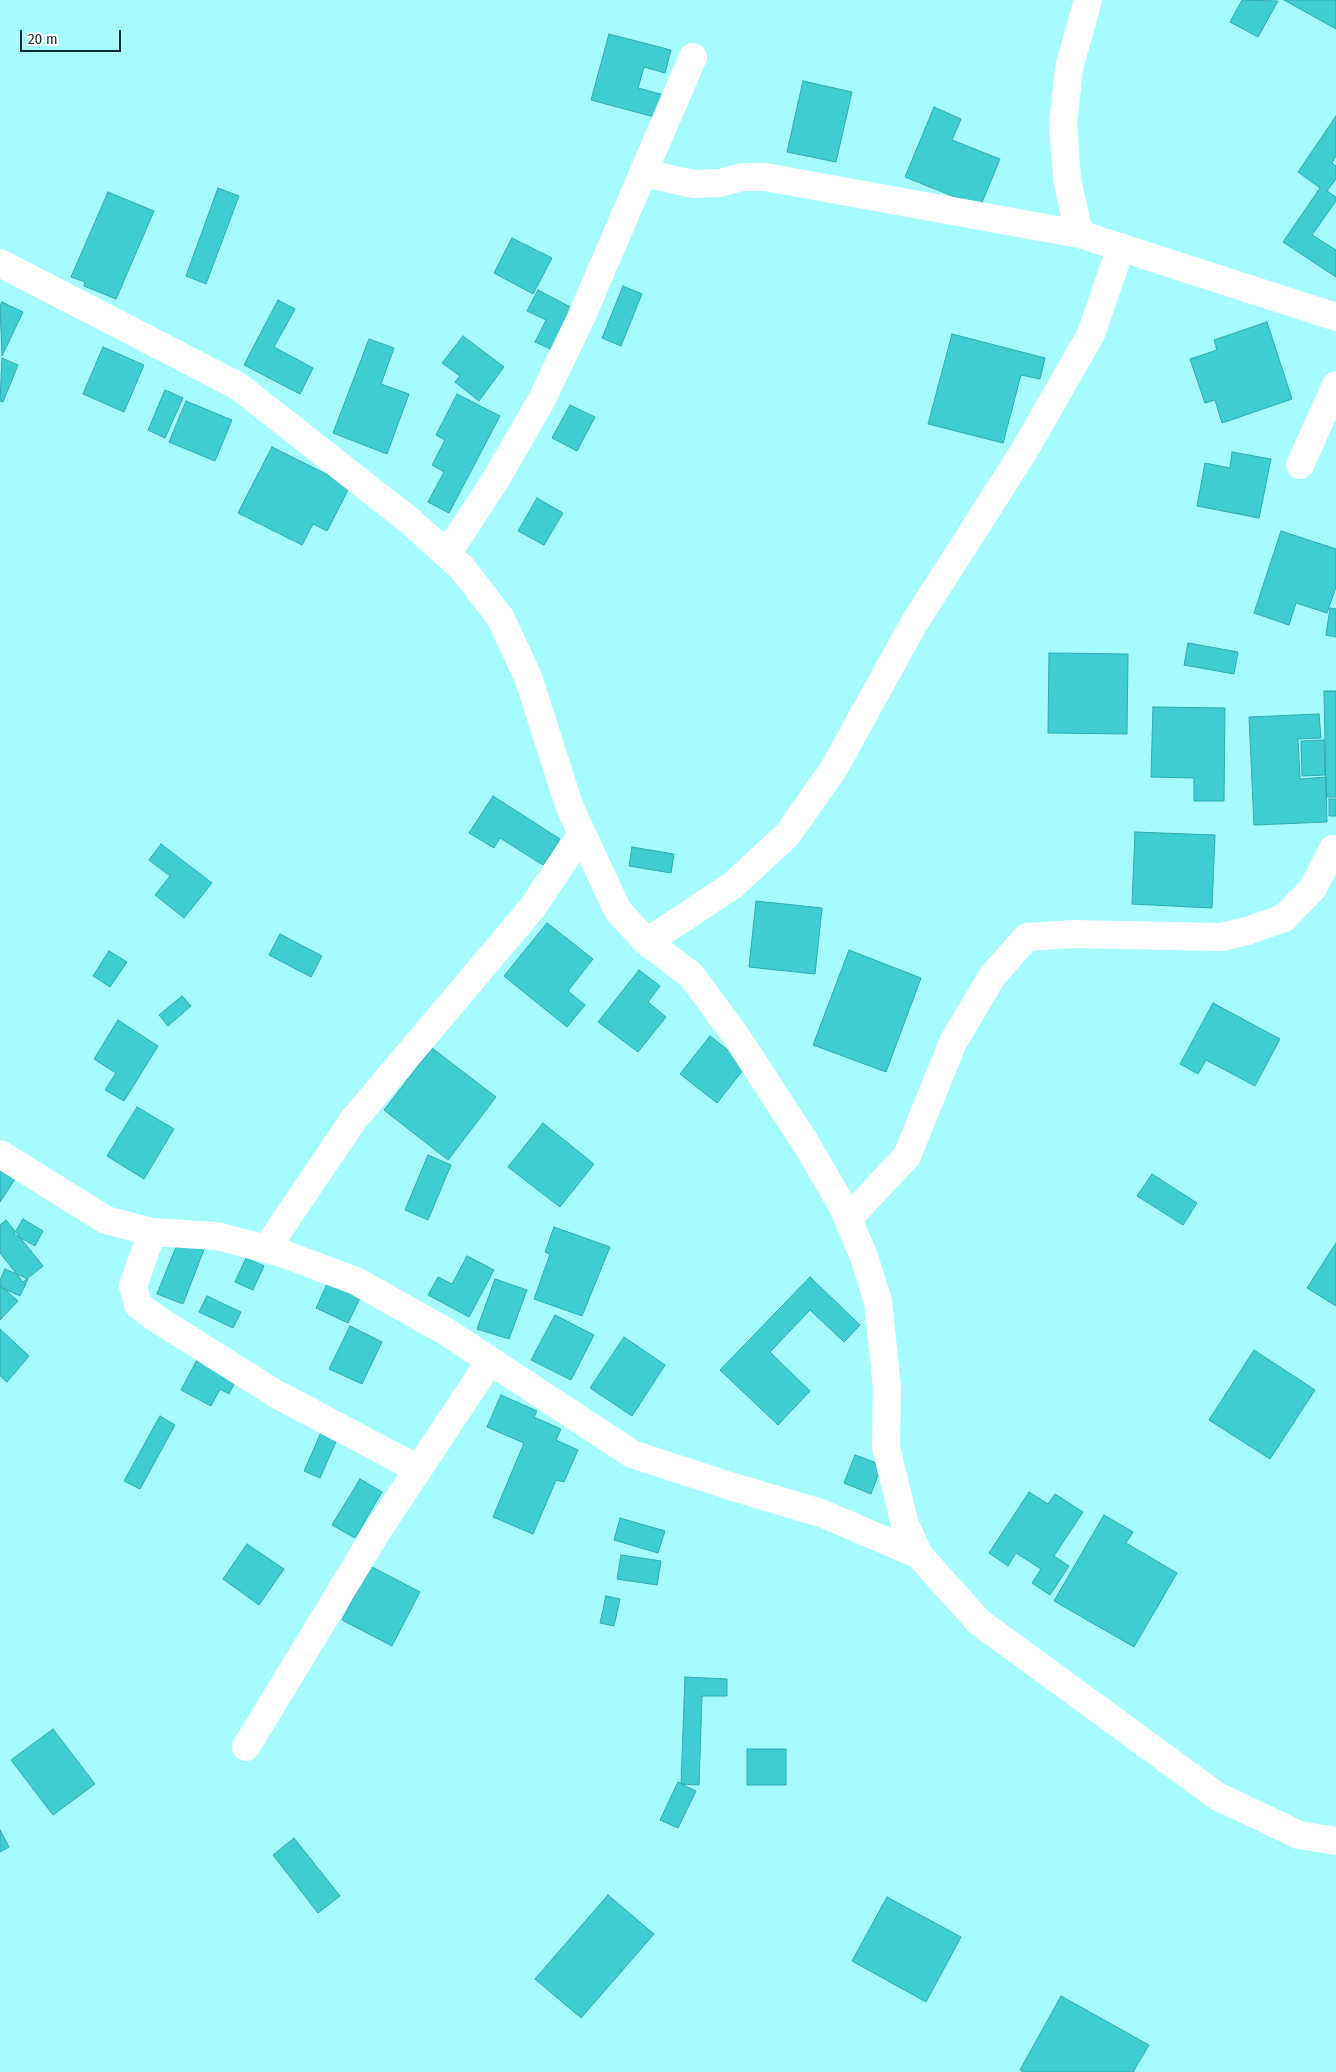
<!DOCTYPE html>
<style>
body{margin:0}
#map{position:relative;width:1336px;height:2072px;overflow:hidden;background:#a6fbfe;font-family:"Fira Sans Condensed",sans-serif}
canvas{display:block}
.scale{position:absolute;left:20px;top:30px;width:101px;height:22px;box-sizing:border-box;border:2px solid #052c2d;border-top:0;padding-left:6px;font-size:15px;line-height:18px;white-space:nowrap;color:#052c2d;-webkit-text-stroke:4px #fff;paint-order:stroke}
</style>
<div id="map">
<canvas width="1336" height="2072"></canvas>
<div class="scale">20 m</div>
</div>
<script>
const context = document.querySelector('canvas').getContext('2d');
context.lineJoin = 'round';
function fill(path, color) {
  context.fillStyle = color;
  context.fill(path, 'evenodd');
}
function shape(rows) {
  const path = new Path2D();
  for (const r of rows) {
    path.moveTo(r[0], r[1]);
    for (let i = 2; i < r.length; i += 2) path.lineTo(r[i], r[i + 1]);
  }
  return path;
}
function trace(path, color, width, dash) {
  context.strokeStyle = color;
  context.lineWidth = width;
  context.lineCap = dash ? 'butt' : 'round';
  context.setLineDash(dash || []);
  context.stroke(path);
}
const building = shape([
 [1242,0,1278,1,1258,37,1230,22,1242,0],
 [1284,0,1336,0,1336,29,1284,0],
 [609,34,671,50,665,73,644,67,638,88,664,95,658,118,591,100,609,34],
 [803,81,852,92,836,162,787,152,803,81],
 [934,107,961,119,952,140,1000,159,980,207,905,177,934,107],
 [1336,116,1336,156,1332,163,1336,166,1336,179,1327,191,1336,197,1336,201,1312,235,1336,250,1336,277,1283,242,1320,188,1298,172,1336,116],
 [218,188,239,196,206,284,186,276,218,188],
 [108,192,154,211,116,299,84,286,85,282,71,277,108,192],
 [512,238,552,258,533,294,494,273,512,238],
 [623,286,642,294,621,346,602,338,623,286],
 [538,290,576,310,555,351,535,342,546,320,527,311,538,290],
 [278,300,295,309,274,347,313,368,300,394,244,365,278,300],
 [2,302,23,312,2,356,0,306,2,302],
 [1267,322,1292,399,1222,423,1215,400,1205,403,1190,359,1217,350,1214,340,1267,322],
 [952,334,1045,358,1040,379,1021,375,1003,443,928,424,952,334],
 [463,336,504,367,479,401,455,382,460,376,442,363,463,336],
 [369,339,394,348,381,384,409,394,387,454,333,433,369,339],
 [103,347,144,365,124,412,83,394,103,347],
 [2,358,18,365,3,402,0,401,2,358],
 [165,390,183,398,165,438,148,430,165,390],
 [457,394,500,416,449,513,428,502,444,472,432,465,445,440,436,435,457,394],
 [186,401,232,420,215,461,169,442,186,401],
 [570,405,595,417,577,451,552,438,570,405],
 [272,447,350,486,327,531,313,524,302,545,238,513,272,447],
 [1232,452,1271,459,1259,518,1197,506,1205,463,1230,468,1232,452],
 [537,498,563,513,544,545,518,531,537,498],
 [1281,531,1336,549,1336,587,1327,613,1296,603,1289,625,1254,613,1281,531],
 [1330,608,1336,609,1336,637,1326,635,1330,608],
 [1188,643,1238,652,1234,674,1184,665,1188,643],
 [1049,653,1128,654,1127,734,1048,733,1049,653],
 [1324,691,1336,691,1336,797,1326,797,1324,691],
 [1153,707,1225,708,1224,801,1194,801,1194,778,1151,777,1153,707],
 [1319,714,1321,738,1298,739,1300,779,1326,777,1327,822,1254,825,1249,717,1319,714],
 [1324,740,1325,775,1302,776,1301,741,1324,740],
 [493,796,560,839,543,865,500,838,494,848,469,833,493,796],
 [1329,799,1336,799,1336,816,1329,816,1329,799],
 [1135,832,1215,835,1212,908,1132,904,1135,832],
 [161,844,212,883,184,918,155,895,170,876,149,860,161,844],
 [632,847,674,854,671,873,629,866,632,847],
 [756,901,822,908,815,974,749,967,756,901],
 [547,923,593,959,568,991,585,1005,567,1027,504,976,547,923],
 [280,934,322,956,311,977,269,955,280,934],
 [849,950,921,978,886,1072,813,1045,849,950],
 [109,951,127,962,110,987,93,976,109,951],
 [639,970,660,986,648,1002,666,1017,638,1052,598,1022,639,970],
 [182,996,191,1006,168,1026,159,1015,182,996],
 [1213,1003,1280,1039,1255,1086,1206,1060,1198,1074,1180,1064,1213,1003],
 [118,1020,158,1046,124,1101,105,1090,116,1073,94,1059,118,1020],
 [710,1036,747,1065,717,1103,680,1074,710,1036],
 [432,1048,496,1097,448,1160,384,1110,432,1048],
 [137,1107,174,1129,144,1179,107,1156,137,1107],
 [543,1123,594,1164,560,1207,508,1167,543,1123],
 [428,1155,451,1165,428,1220,405,1210,428,1155],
 [0,1160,19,1173,0,1202,0,1160],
 [1152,1174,1197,1203,1183,1225,1137,1196,1152,1174],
 [23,1219,43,1231,35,1246,14,1234,23,1219],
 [6,1220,43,1266,23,1282,0,1253,0,1225,6,1220],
 [554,1227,610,1247,582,1316,534,1299,550,1254,545,1252,554,1227],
 [180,1237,205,1247,183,1304,157,1294,180,1237],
 [1336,1243,1336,1306,1307,1288,1336,1243],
 [467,1256,494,1270,469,1317,428,1295,438,1277,452,1284,467,1256],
 [246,1258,264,1266,253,1290,235,1282,246,1258],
 [5,1269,28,1279,20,1296,0,1287,0,1280,5,1269],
 [810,1277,860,1325,844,1342,810,1310,770,1352,810,1391,778,1425,720,1370,810,1277],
 [495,1279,527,1290,509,1339,477,1329,495,1279],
 [328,1282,360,1298,348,1323,316,1308,328,1282],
 [0,1285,18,1301,0,1320,0,1285],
 [207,1296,241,1312,233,1328,199,1312,207,1296],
 [555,1315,594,1335,571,1380,531,1360,555,1315],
 [350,1326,382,1342,362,1384,329,1369,350,1326],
 [0,1329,29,1356,7,1382,0,1376,0,1329],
 [624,1337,665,1365,632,1416,590,1388,624,1337],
 [1254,1350,1315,1390,1270,1459,1209,1420,1254,1350],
 [200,1354,239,1374,229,1394,220,1389,211,1406,181,1390,200,1354],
 [501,1395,537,1411,534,1417,561,1429,556,1440,578,1450,564,1482,556,1480,533,1534,493,1517,524,1443,487,1427,501,1395],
 [160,1416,175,1425,140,1489,124,1481,160,1416],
 [323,1428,339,1435,320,1478,304,1471,323,1428],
 [855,1455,882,1465,871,1494,844,1483,855,1455],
 [360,1479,382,1492,355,1538,332,1525,360,1479],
 [1029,1492,1048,1504,1055,1494,1083,1512,1054,1556,1069,1566,1050,1595,1032,1583,1041,1569,1016,1553,1008,1566,989,1553,1029,1492],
 [1104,1515,1133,1532,1126,1543,1177,1573,1134,1647,1054,1601,1104,1515],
 [620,1518,665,1531,658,1553,614,1540,620,1518],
 [247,1544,284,1569,259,1605,223,1579,247,1544],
 [621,1555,661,1561,657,1585,617,1579,621,1555],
 [370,1566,420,1592,392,1646,342,1620,370,1566],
 [606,1596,620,1599,614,1626,600,1623,606,1596],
 [685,1677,727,1679,727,1696,702,1696,699,1785,681,1784,685,1677],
 [53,1729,95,1784,53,1815,11,1760,53,1729],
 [747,1749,786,1749,786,1785,747,1785,747,1749],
 [678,1782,696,1791,678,1828,660,1820,678,1782],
 [0,1830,9,1847,0,1852,0,1830],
 [294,1838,340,1896,318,1913,273,1855,294,1838],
 [608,1895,654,1934,581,2018,535,1979,608,1895],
 [887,1897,961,1937,926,2002,852,1961,887,1897],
 [1061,1996,1149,2045,1133,2072,1024,2072,1020,2070,1061,1996]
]);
const street = shape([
 [643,173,694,184,720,183,742,177,765,177,1079,234,1336,317],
 [1079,234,1067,179,1063,124,1069,68,1088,0],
 [0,263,238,386,410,521,462,568,500,617,528,677,570,808,618,911,647,942,691,975,734,1033,805,1142,843,1207,864,1257,878,1301,887,1387,886,1447,905,1525,919,1555,979,1622,1217,1796,1299,1835,1336,1841],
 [1300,465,1336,385],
 [447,554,496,479,541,401,580,320,693,57],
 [647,942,733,885,787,835,833,770,913,625,1024,451,1091,334,1121,247],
 [0,1154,106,1220,152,1232,217,1236,281,1253,356,1281,445,1331,632,1454,733,1487,821,1513,919,1555],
 [848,1219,907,1156,953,1042,993,975,1027,937,1073,934,1221,937,1247,931,1284,918,1313,888,1333,849],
 [152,1232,133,1286,138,1305,157,1319,276,1394,418,1469],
 [266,1249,354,1119,532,908,582,834],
 [246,1747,378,1530,490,1361]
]);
fill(building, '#40cdd1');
trace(building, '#2faaae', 1);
trace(street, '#fff', 28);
</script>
